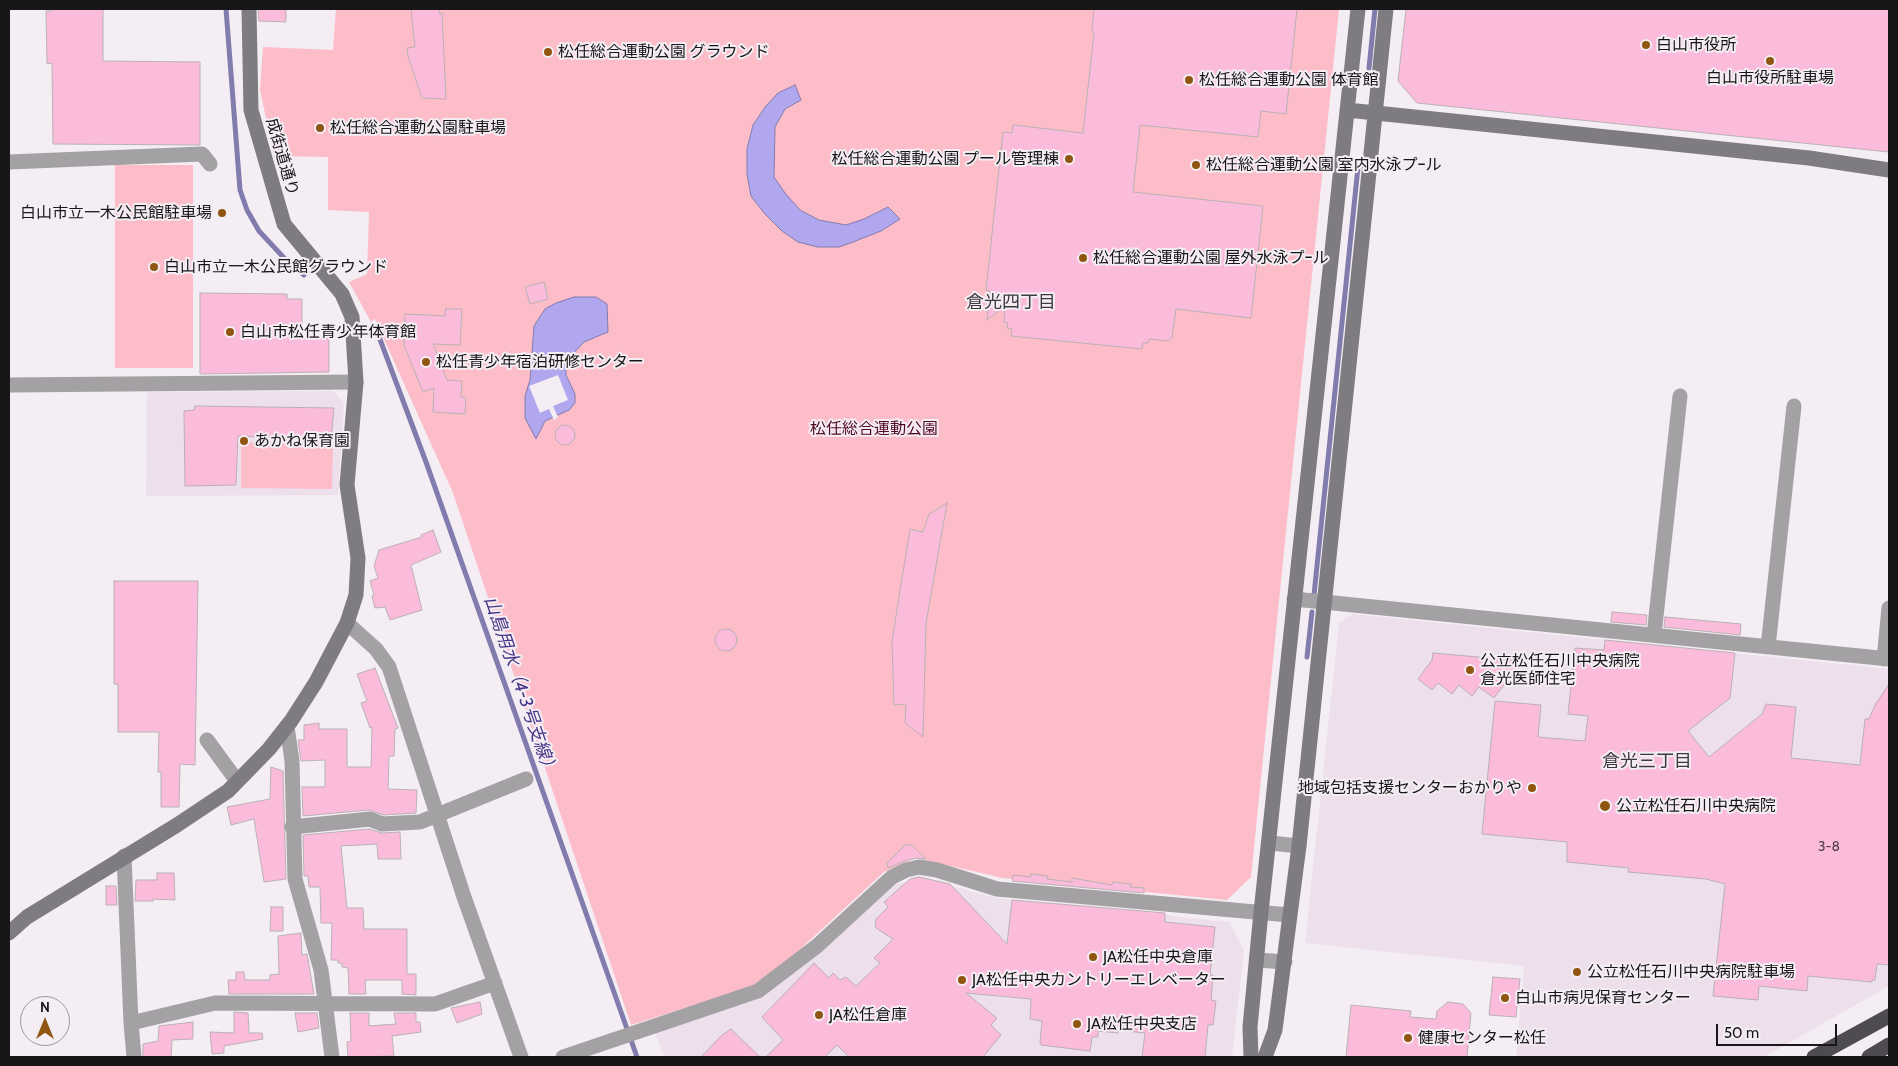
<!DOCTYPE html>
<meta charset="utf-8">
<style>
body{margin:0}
#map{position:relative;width:1898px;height:1066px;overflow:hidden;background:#f4edf3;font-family:Cabin,sans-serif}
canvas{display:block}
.frame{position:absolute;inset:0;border:10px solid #181618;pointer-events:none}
.north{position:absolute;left:20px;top:996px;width:50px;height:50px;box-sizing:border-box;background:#f4edf3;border:1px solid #9c979b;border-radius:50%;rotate:0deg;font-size:14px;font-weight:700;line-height:20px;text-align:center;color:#181618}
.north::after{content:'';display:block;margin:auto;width:18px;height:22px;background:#8f5511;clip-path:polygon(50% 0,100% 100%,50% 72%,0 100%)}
.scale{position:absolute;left:1716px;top:1024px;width:121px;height:22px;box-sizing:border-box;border:2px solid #181618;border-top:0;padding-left:6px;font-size:15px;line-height:18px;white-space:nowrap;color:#181618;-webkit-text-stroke:4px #f4edf3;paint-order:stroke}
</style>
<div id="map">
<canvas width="1898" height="1066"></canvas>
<div class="frame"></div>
<div class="north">N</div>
<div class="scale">50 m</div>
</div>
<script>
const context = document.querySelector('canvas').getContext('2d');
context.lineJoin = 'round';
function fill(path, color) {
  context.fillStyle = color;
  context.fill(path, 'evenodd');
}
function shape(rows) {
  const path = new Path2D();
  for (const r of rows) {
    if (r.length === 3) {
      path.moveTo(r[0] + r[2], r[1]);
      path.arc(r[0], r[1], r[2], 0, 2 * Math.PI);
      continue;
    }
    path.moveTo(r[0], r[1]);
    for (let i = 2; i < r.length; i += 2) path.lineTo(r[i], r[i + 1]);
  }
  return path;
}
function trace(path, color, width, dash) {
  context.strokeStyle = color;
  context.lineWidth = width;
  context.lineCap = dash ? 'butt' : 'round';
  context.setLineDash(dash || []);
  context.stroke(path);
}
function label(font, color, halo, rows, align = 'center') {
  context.font = font + ' Cabin,"Noto Sans JP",sans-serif';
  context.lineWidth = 4;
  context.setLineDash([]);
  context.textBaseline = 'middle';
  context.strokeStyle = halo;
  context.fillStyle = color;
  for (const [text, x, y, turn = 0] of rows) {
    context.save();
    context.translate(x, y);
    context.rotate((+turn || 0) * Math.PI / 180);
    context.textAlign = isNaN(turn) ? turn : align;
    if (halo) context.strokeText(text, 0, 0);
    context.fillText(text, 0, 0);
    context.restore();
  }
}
const built = shape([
 [333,391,344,403,338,495,146,496,147,392],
 [1353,614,1889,669,1889,986,1764,1057,1516,1057,1524,966,1305,943,1339,623],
 [924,878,996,898,1229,922,1244,950,1232,1057,666,1057,664,1055,655,1033,763,997,893,885]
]);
const green = shape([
 [336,9,1339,9,1251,877,1227,900,1003,878,916,858,884,872,772,975,752,987,631,1025,453,493,375,319,371,322,349,282,367,274,369,212,328,210,328,157,274,156,260,90,263,47,333,50],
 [115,165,193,165,193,368,115,368],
 [241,442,333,443,332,489,241,488]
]);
const water = shape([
 [795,85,801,100,785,109,775,127,774,177,785,193,800,210,819,220,846,225,864,219,888,207,900,219,881,231,853,242,839,247,818,247,798,242,782,231,765,214,751,196,747,174,747,149,753,125,766,106,778,93,795,85],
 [574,297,596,297,607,304,608,332,584,342,569,358,566,367,566,375,575,394,575,403,569,410,545,421,536,439,525,418,525,396,530,380,534,326,545,309,556,303,574,297]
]);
const pier = shape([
 [558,375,568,400,553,406,558,417,554,420,549,409,540,413,529,386]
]);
const stream = shape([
 [226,9,240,190,247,210,259,231,286,260,304,275],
 [1369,68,1375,9],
 [371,328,378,334,426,462,637,1057],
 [1314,595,1358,167],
 [1307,657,1312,612]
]);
const building = shape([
 [52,9,103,9,103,61,200,62,200,145,53,144,52,63,47,64,46,11,52,11,52,9],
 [258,9,286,9,286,22,259,21,258,9],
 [411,9,439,9,439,14,442,13,446,99,422,98,408,56,407,48,415,47,411,9],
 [1094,9,1297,9,1286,114,1261,111,1258,137,1140,125,1133,192,1263,206,1251,318,1176,309,1172,337,1168,341,1149,339,1148,343,1143,343,1142,349,1011,336,1012,329,1007,328,1008,323,1004,322,1005,306,987,320,990,291,986,290,1003,132,1012,133,1013,125,1083,133,1094,33,1092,29,1094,9],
 [1406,9,1889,9,1889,152,1417,103,1398,81,1406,9],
 [544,282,548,299,530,304,525,287,544,282],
 [200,293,287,294,287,299,302,299,302,337,329,338,329,372,200,374,200,293],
 [446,309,462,309,460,345,433,344,447,380,462,381,461,397,466,398,465,414,433,412,434,388,423,392,404,345,405,314,445,316,446,309],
 [195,406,334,408,331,440,238,436,236,485,185,486,184,411,194,410,195,406],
 [565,435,10],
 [947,503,926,623,923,737,905,723,906,704,894,705,892,641,910,529,923,532,929,514,947,503],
 [433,530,441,552,411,565,422,610,390,620,385,607,375,608,372,596,374,595,370,581,378,578,374,566,379,550,422,537,421,535,433,530],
 [114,581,198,581,195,765,180,764,179,807,161,807,161,772,158,772,159,732,118,732,118,684,114,684,114,581],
 [1612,612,1647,615,1646,625,1611,622,1612,612],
 [1665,617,1741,624,1740,635,1664,627,1665,617],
 [726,640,11],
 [1605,640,1735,653,1730,698,1688,731,1709,757,1762,714,1766,704,1796,707,1791,758,1860,765,1865,719,1869,719,1875,705,1889,684,1889,965,1877,964,1875,980,1872,980,1872,982,1808,976,1807,991,1759,986,1758,1000,1713,996,1725,884,1706,879,1628,872,1629,868,1567,862,1567,842,1482,834,1495,701,1541,705,1538,737,1585,741,1588,716,1568,714,1575,648,1604,650,1605,640],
 [1433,653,1522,661,1494,698,1479,687,1472,696,1459,685,1452,694,1438,683,1432,690,1418,679,1432,660,1433,653],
 [375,668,398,728,395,729,394,756,389,756,388,789,417,790,416,813,384,815,369,810,303,816,302,787,325,787,325,760,301,761,298,740,304,740,304,725,319,723,319,729,347,729,347,767,371,767,372,727,370,728,361,703,367,701,357,674,375,668],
 [271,767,283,771,286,879,264,882,254,819,231,825,227,807,270,799,271,767],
 [369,829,382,833,400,832,401,859,378,859,377,844,341,846,347,908,363,908,364,929,407,929,407,974,416,974,416,995,402,994,402,980,365,980,366,994,349,994,348,968,342,967,342,963,338,963,338,960,331,960,332,923,321,923,320,887,309,887,308,876,304,876,303,835,369,829],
 [905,845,912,845,926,859,917,858,904,861,888,868,887,863,905,845],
 [157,873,174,873,175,900,153,899,153,901,135,901,136,880,157,880,157,873],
 [1031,874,1048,876,1047,879,1072,882,1072,878,1112,885,1113,882,1131,884,1130,887,1144,888,1144,893,1012,881,1013,875,1031,877,1031,874],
 [919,877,950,884,1007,944,1012,900,1165,913,1165,922,1215,927,1210,975,1213,975,1211,1000,1216,1001,1213,1025,1208,1025,1205,1057,1142,1057,1145,1033,1118,1030,1118,1033,1098,1031,1098,1037,1092,1037,1090,1051,1041,1045,1040,1043,1042,1021,1030,1019,1031,999,966,993,997,1018,991,1025,1001,1035,983,1057,849,1057,837,1045,825,1057,766,1057,783,1040,762,1017,814,963,829,978,833,973,840,980,846,977,856,986,880,963,874,958,893,939,876,928,875,923,876,919,888,907,884,902,910,879,919,877],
 [106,886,116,886,117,905,106,905,106,886],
 [271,907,283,907,283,931,270,931,271,907],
 [301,933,302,955,307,954,314,994,229,994,228,980,236,980,236,972,244,972,245,980,270,980,270,975,279,974,278,936,301,933],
 [1493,977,1520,979,1516,1017,1489,1015,1493,977],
 [480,1002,482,1014,457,1023,451,1008,480,1002],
 [1448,1002,1463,1004,1471,1013,1467,1057,1346,1057,1351,1005,1411,1011,1410,1017,1436,1019,1437,1011,1448,1002],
 [234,1012,248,1013,249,1033,262,1033,263,1039,224,1046,224,1053,212,1054,210,1032,234,1033,234,1012],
 [295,1013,317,1013,319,1028,298,1032,295,1013],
 [350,1013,369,1013,369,1026,396,1024,394,1013,416,1013,416,1022,420,1022,421,1032,392,1036,394,1056,348,1057,347,1042,351,1041,350,1013],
 [193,1022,193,1039,172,1040,171,1057,143,1057,143,1044,158,1041,159,1026,193,1022],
 [731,1029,760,1057,701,1057,721,1036,731,1029]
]);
const street = shape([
 [9,162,202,154,210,164],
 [9,385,356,382],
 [1294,599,1889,659],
 [347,623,376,649,389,667,464,897,521,1057],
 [1654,635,1680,396],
 [1768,647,1794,406],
 [1884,659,1889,608],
 [287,726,292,761,295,879,321,970,332,1057],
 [207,740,237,781],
 [292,827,370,819,382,824,420,822,526,779],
 [1270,843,1299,846],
 [124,856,131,1023,215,1003,435,1004,495,983],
 [1257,960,1285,962],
 [131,1023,134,1057],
 [563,1057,758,991,817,946,892,877,906,870,919,867,937,870,997,889,1289,915]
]);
const secondary = shape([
 [1347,110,1809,158,1889,170],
 [9,933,27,917,177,825,228,791,269,749,291,721,316,682,347,623,356,595,358,558,347,485,356,382,352,317,342,294,284,224,251,110,249,9],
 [1251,1057,1250,1027,1261,912,1358,9],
 [1265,1057,1275,1030,1299,846,1386,9]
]);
const highway = shape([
 [1814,1057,1889,1016],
 [1869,1057,1889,1045]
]);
const markers = [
 [1646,45,5,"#8f5511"],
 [548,52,5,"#8f5511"],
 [1770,61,5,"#8f5511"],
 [1189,80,5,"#8f5511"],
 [320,128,5,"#8f5511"],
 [1069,159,5,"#8f5511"],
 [1196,165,5,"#8f5511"],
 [222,213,5,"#8f5511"],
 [1083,258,5,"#8f5511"],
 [154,267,5,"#8f5511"],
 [230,332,5,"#8f5511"],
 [426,362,5,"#8f5511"],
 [244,441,5,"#8f5511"],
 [1470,670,5,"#8f5511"],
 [1532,788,5,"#8f5511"],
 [1605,806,6,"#8f5511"],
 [1093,957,5,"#8f5511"],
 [1577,972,5,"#8f5511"],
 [962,980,5,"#8f5511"],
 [1505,998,5,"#8f5511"],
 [819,1015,5,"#8f5511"],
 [1077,1024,5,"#8f5511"],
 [1408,1038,5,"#8f5511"]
];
const numberNames = [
 ["3-8",1829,847]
];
const poiNames = [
 ["白山市役所",1656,45],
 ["松任総合運動公園 グラウンド",558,52],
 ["白山市役所駐車場",1770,78,"center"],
 ["松任総合運動公園 体育館",1199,80],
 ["松任総合運動公園駐車場",330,128],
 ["松任総合運動公園 プール管理棟",1059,159,"right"],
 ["松任総合運動公園 室内水泳プｰル",1206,165],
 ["白山市立一木公民館駐車場",212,213,"right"],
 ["松任総合運動公園 屋外水泳プｰル",1093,258],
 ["白山市立一木公民館グラウンド",164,267],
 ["白山市松任青少年体育館",240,332],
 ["松任青少年宿泊研修センター",436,362],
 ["あかね保育園",254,441],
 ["公立松任石川中央病院",1480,661],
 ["倉光医師住宅",1480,679],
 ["地域包括支援センターおかりや",1522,788,"right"],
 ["公立松任石川中央病院",1616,806],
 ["JA松任中央倉庫",1103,957],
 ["公立松任石川中央病院駐車場",1587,972],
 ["JA松任中央カントリーエレベーター",972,980],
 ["白山市病児保育センター",1515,998],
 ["JA松任倉庫",829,1015],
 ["JA松任中央支店",1087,1024],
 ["健康センター松任",1418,1038]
];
const streetNames = [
 ["成街道通り",282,157,74]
];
const parkNames = [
 ["松任総合運動公園",874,429]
];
const neighbourhoodNames = [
 ["倉光四丁目",1011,303],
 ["倉光三丁目",1647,762]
];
const waterNames = [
 ["山島用水（4-3号支線）",520,686,71]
];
fill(built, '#ede0ec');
fill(green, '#fcbdc9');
fill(water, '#b0a7ef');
trace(water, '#827cae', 1);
fill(pier, '#f4edf3');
trace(stream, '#827cae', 5);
fill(building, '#fbbcdc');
trace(building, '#b9b1b4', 1);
trace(street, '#a3a1a4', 15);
trace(secondary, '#7e7c80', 15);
trace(highway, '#4e4b51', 15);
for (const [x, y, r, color] of markers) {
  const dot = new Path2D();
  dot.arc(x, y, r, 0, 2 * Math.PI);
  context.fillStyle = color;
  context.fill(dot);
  trace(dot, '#f4edf3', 2);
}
label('14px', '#514049', null, numberNames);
label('16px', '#181618', '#f4edf3', poiNames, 'left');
label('16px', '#181618', '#f4edf3', streetNames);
label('16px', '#520722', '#f4edf3', parkNames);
label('18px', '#3e393e', '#f4edf3', neighbourhoodNames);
label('italic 18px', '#483588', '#f4edf3', waterNames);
</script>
